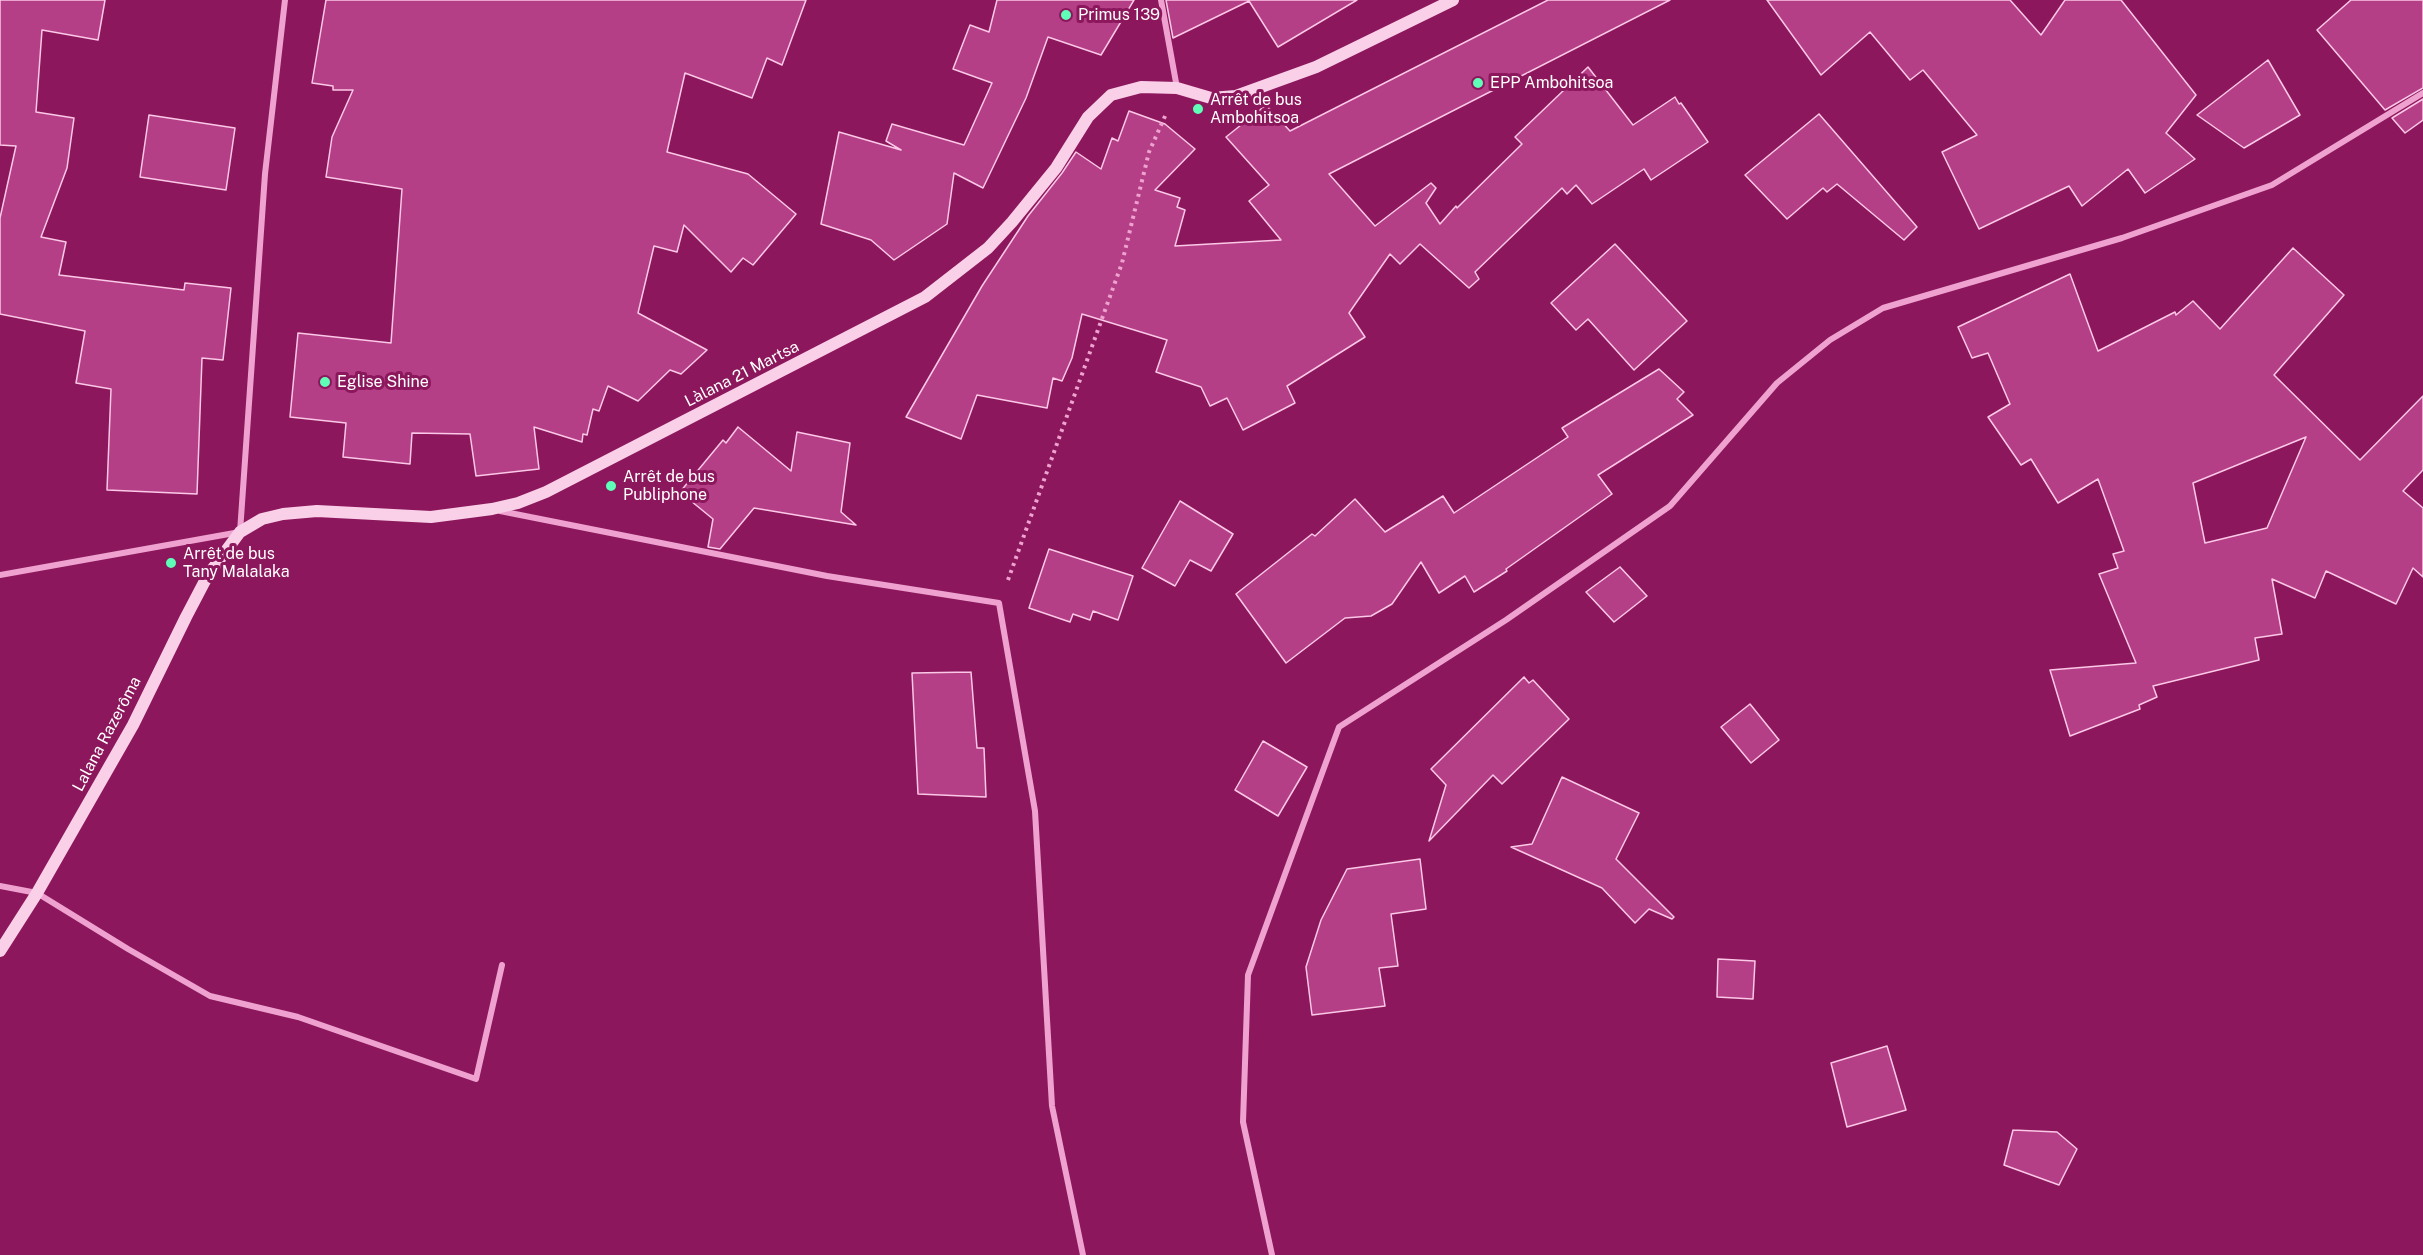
<!DOCTYPE html>
<meta charset="utf-8">
<style>
body{margin:0}
canvas{display:block;background:#8c175c}
</style>
<canvas width="2423" height="1255"></canvas>
<script>
const context = document.querySelector('canvas').getContext('2d');
context.lineJoin = 'round';
function fill(path, color) {
  context.fillStyle = color;
  context.fill(path, 'evenodd');
}
function shape(rows) {
  const path = new Path2D();
  for (const r of rows) {
    path.moveTo(r[0], r[1]);
    for (let i = 2; i < r.length; i += 2) path.lineTo(r[i], r[i + 1]);
  }
  return path;
}
function trace(path, color, width, dash) {
  context.strokeStyle = color;
  context.lineWidth = width;
  context.lineCap = dash ? 'butt' : 'round';
  context.setLineDash(dash || []);
  context.stroke(path);
}
function label(font, color, halo, rows, align = 'center') {
  context.font = font + ' "Public Sans",sans-serif';
  context.lineWidth = 6;
  context.setLineDash([]);
  context.textBaseline = 'middle';
  context.strokeStyle = halo;
  context.fillStyle = color;
  for (const [text, x, y, turn = 0] of rows) {
    context.save();
    context.translate(x, y);
    context.rotate((+turn || 0) * Math.PI / 180);
    context.textAlign = isNaN(turn) ? turn : align;
    if (halo) context.strokeText(text, 0, 0);
    context.fillText(text, 0, 0);
    context.restore();
  }
}
const building = shape([
 [0,0,105,0,98,40,42,30,36,112,74,118,67,168,41,237,66,242,59,275,184,290,185,283,231,288,223,360,202,358,197,494,107,490,111,389,76,383,85,331,0,314,0,218,16,146,0,145,0,0],
 [326,0,806,0,782,65,767,58,752,98,685,73,667,152,748,174,796,214,753,265,743,258,731,272,684,225,677,252,654,246,638,313,707,350,681,374,670,370,638,401,608,386,599,411,593,409,587,435,583,434,582,442,534,427,539,469,476,476,470,434,412,433,410,464,343,457,346,423,290,417,298,333,391,343,402,189,326,177,332,137,353,90,333,90,333,86,312,83,326,0],
 [997,0,1134,0,1101,55,1048,37,1026,98,983,188,954,173,947,224,894,260,871,240,821,224,839,132,901,150,886,141,892,124,964,145,992,83,953,69,970,25,989,32,997,0],
 [1166,0,1357,0,1278,47,1249,1,1173,38,1166,0],
 [1548,0,1670,0,1329,174,1375,226,1431,183,1436,188,1426,203,1440,224,1456,206,1457,208,1522,144,1515,137,1588,67,1633,125,1675,97,1679,104,1681,103,1708,142,1651,180,1644,169,1592,204,1576,185,1567,194,1562,188,1475,272,1479,279,1469,288,1420,244,1400,264,1390,254,1349,313,1365,337,1287,386,1295,403,1243,430,1227,398,1210,406,1201,387,1156,372,1167,340,1082,314,1072,358,1062,381,1053,378,1047,408,977,395,961,439,906,417,982,286,1028,216,1062,173,1076,152,1101,169,1112,138,1118,141,1129,111,1165,124,1195,149,1155,190,1180,198,1177,207,1185,210,1175,246,1281,240,1249,201,1269,185,1226,137,1266,105,1290,131,1548,0],
 [1767,0,2010,0,2041,35,2065,0,2121,0,2196,95,2166,133,2195,159,2145,193,2128,169,2082,206,2069,186,1979,229,1942,152,1977,135,1923,70,1910,80,1870,32,1821,75,1767,0],
 [2351,0,2423,0,2423,88,2385,110,2317,30,2351,0],
 [2268,60,2300,115,2244,148,2197,115,2268,60],
 [2423,99,2423,120,2405,133,2392,118,2423,99],
 [1819,114,1917,227,1904,240,1837,184,1827,192,1823,188,1787,219,1745,175,1819,114],
 [149,115,235,128,226,190,140,177,149,115],
 [1615,244,1687,321,1634,370,1588,319,1576,330,1551,303,1615,244],
 [2293,248,2344,295,2274,375,2360,460,2423,396,2423,470,2403,491,2423,508,2423,577,2413,568,2396,604,2326,571,2315,598,2272,579,2282,634,2255,638,2259,660,2153,686,2157,697,2139,705,2140,709,2070,736,2050,670,2136,663,2099,574,2118,568,2113,554,2124,551,2098,479,2058,503,2031,459,2021,465,1988,417,2010,404,1988,353,1972,358,1958,327,2070,274,2098,351,2175,312,2176,315,2193,301,2220,329,2293,248],
 [2306,437,2267,528,2205,543,2193,483,2306,437],
 [1659,369,1684,392,1677,399,1693,415,1598,475,1612,494,1506,569,1507,571,1474,592,1465,576,1439,593,1421,562,1392,604,1371,616,1345,618,1286,663,1236,594,1312,534,1315,536,1355,499,1385,532,1443,496,1454,513,1568,437,1562,428,1659,369],
 [738,427,791,471,797,432,850,443,841,512,856,525,754,508,720,549,708,547,713,519,680,492,723,440,726,443,738,427],
 [1180,501,1233,534,1211,571,1190,560,1175,586,1142,568,1180,501],
 [1049,549,1133,576,1118,620,1093,611,1090,620,1073,614,1070,622,1029,608,1049,549],
 [1620,567,1647,596,1614,622,1586,592,1620,567],
 [971,672,977,748,984,748,986,797,918,794,912,673,971,672],
 [1524,677,1529,683,1533,680,1569,719,1502,784,1493,775,1429,841,1446,785,1431,769,1524,677],
 [1750,704,1779,740,1751,763,1721,727,1750,704],
 [1263,741,1307,767,1278,816,1235,790,1263,741],
 [1562,777,1639,813,1616,859,1674,917,1672,919,1649,909,1635,923,1602,888,1511,847,1532,844,1562,777],
 [1420,859,1426,909,1391,914,1398,966,1379,968,1385,1006,1312,1015,1306,967,1321,920,1347,869,1420,859],
 [1718,959,1755,961,1753,999,1717,997,1718,959],
 [1887,1046,1906,1110,1847,1127,1831,1063,1887,1046],
 [2013,1130,2057,1132,2077,1149,2059,1185,2004,1165,2013,1130]
]);
const path = shape([
 [1008,580,1122,263,1149,152,1166,114]
]);
const street = shape([
 [1161,0,1177,88],
 [500,511,827,576,999,603,1035,811,1052,1106,1083,1255],
 [0,575,240,532,265,174,285,0],
 [0,886,37,893,128,949,210,996,298,1017,476,1079,502,965],
 [1272,1255,1243,1122,1248,975,1339,727,1506,620,1670,506,1777,383,1830,340,1883,308,2122,238,2272,185,2423,93]
]);
const secondary = shape([
 [0,951,37,893,133,725,186,617,208,575,240,532,262,519,283,514,317,511,431,517,492,509,518,503,546,492,925,297,988,248,1012,222,1056,168,1088,117,1111,95,1141,87,1177,88,1211,98,1236,96,1316,67,1453,0]
]);
const markers = [
 [1066,15,6,"#5fffb8"],
 [1478,83,6,"#5fffb8"],
 [1198,109,6,"#5fffb8"],
 [325,382,6,"#5fffb8"],
 [611,486,6,"#5fffb8"],
 [171,563,6,"#5fffb8"]
];
const poiNames = [
 ["Primus 139",1078,15],
 ["EPP Ambohitsoa",1490,83],
 ["Arrêt de bus",1210,100],
 ["Ambohitsoa",1210,118],
 ["Eglise Shine",337,382],
 ["Arrêt de bus",623,477],
 ["Publiphone",623,495],
 ["Arrêt de bus",183,554],
 ["Tany Malalaka",183,572]
];
const streetNames = [
 ["Làlana 21 Martsa",742,374,-27],
 ["Lalana Razerôma",107,734,-62]
];
fill(building, '#b53f86');
trace(building, '#fbc8e7', 1.5);
trace(path, '#efa2d0', 4, [3, 4.5]);
trace(street, '#efa2d0', 6);
trace(secondary, '#facfe8', 12);
for (const [x, y, r, color] of markers) {
  const dot = new Path2D();
  dot.arc(x, y, r, 0, 2 * Math.PI);
  context.fillStyle = color;
  context.fill(dot);
  trace(dot, '#8c175c', 2);
}
label('16px', '#fff', '#8c175c', poiNames, 'left');
label('16px', '#fff', '#8c175c', streetNames);
</script>
